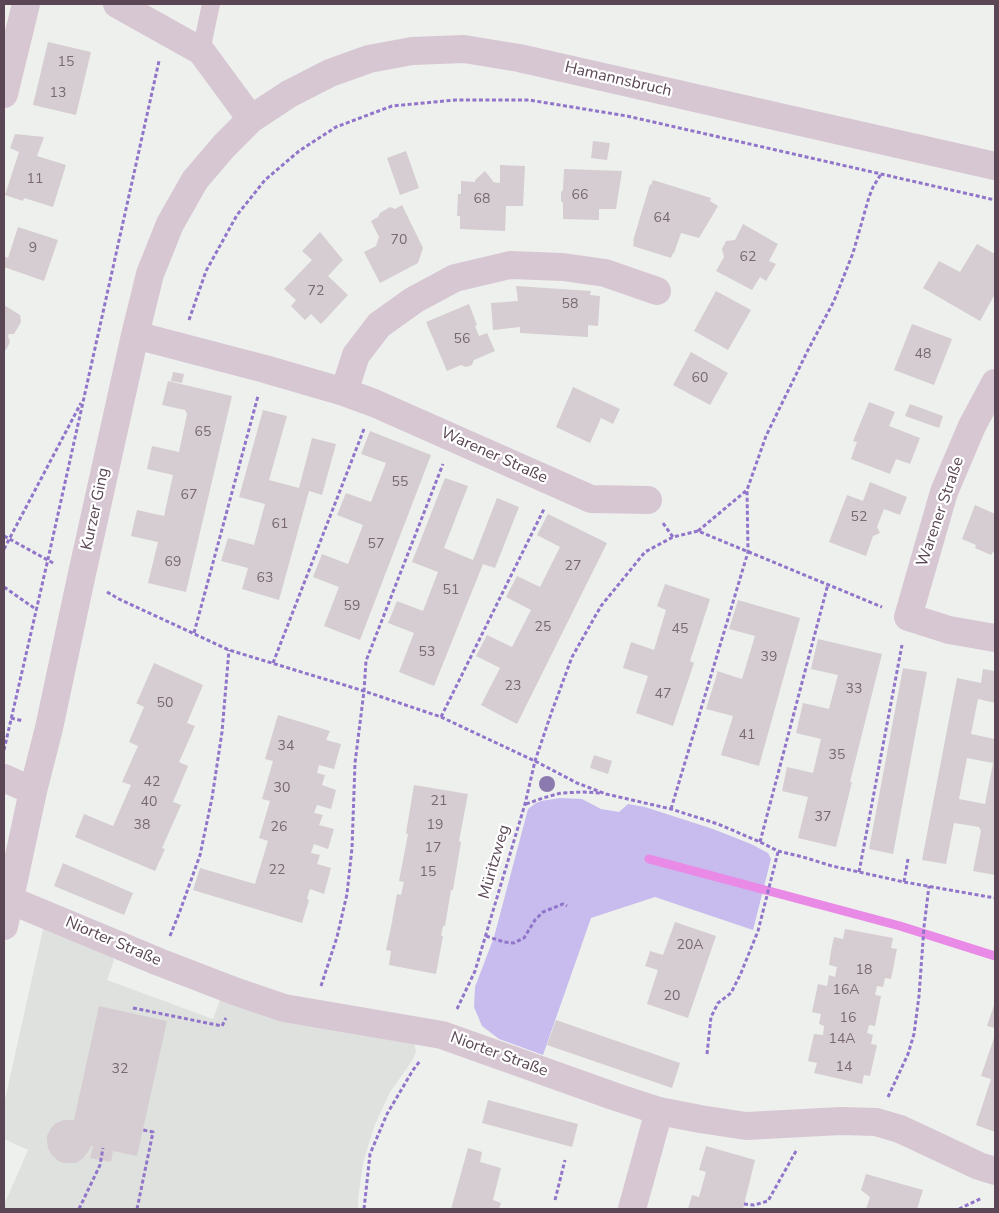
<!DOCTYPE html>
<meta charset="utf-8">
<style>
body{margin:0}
#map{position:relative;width:999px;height:1213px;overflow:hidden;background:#eef0ed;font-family:"Nunito Sans",sans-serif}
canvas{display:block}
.frame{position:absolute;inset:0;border:5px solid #5a4654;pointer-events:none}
</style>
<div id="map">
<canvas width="999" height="1213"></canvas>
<div class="frame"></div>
</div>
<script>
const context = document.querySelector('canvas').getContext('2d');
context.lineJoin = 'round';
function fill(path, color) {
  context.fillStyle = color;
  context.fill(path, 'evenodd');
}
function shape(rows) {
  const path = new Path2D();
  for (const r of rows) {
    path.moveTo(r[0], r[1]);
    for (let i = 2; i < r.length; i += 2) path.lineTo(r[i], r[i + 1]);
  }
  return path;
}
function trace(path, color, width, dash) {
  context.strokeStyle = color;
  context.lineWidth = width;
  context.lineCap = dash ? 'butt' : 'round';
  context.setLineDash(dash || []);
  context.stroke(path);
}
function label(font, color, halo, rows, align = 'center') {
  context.font = font + ' "Nunito Sans",sans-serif';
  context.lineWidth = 4.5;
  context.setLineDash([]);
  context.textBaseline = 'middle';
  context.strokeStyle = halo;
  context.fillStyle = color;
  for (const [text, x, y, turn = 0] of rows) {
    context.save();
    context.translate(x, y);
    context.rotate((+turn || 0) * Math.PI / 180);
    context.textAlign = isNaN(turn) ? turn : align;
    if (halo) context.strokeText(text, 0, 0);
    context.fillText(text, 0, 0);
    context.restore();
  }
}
const education = shape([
 [44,925,110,952,114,960,107,980,213,1019,221,997,414,1043,416,1052,412,1061,390,1092,374,1127,363,1163,358,1200,358,1209,4,1209,4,1205,28,1150,4,1139,4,1104]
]);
const green = shape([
 [560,798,582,799,601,809,619,812,628,804,645,807,713,829,751,844,768,853,771,859,753,930,655,897,591,918,543,1055,499,1039,482,1026,474,1007,475,987,494,937,528,809,536,803,541,801]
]);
const stream = shape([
 [649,859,900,926,995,956]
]);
const building = shape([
 [48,42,91,52,76,115,33,105],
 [15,134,44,137,37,156,66,165,53,207,24,198,23,201,5,195,19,152,10,148],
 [593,141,610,143,607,160,591,158],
 [406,151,419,188,400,195,387,158],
 [500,165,525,166,523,206,506,206,505,231,460,229,460,216,457,216,458,194,461,194,461,181,475,182,475,180,485,171,493,181,493,182,500,183],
 [564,169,622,171,616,209,599,209,599,220,563,219,563,203,561,201,561,192,563,190],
 [653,180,711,198,710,201,718,206,699,238,681,233,674,253,673,253,671,258,633,246,634,241,633,241,650,184,651,185],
 [402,205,423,248,418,263,380,283,364,252,376,246,379,237,371,221,378,217,380,213,390,207,395,209],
 [743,224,778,244,769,261,776,264,766,281,760,277,752,290,716,271,724,257,722,249,726,241,735,240],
 [18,227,58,240,44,281,4,267,4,256,8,258],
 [320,232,343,260,328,276,348,295,321,324,311,314,305,320,291,306,296,300,284,289,312,260,302,251],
 [977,244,995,254,995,294,980,321,923,288,939,261,960,272],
 [516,286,591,291,590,295,600,296,598,326,588,325,588,337,520,333,520,327,493,330,491,303,518,301],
 [716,291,751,310,728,350,694,331],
 [469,304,477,325,475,326,479,336,487,333,495,351,474,360,472,365,466,367,461,365,447,371,426,322],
 [4,305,20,315,21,322,14,334,9,334,8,336,10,342,6,350,4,350],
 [912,324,952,339,934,385,894,370],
 [691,352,728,373,710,405,673,385],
 [173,372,184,374,182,383,171,381],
 [168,381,232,396,186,592,148,583,158,542,131,536,137,510,164,516,173,475,147,469,152,446,179,452,187,414,185,410,162,405],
 [573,387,620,409,613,424,601,418,590,443,556,427],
 [869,402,895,412,889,426,920,438,910,464,896,459,890,474,851,459,857,442,853,441],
 [910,404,943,416,939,428,905,416],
 [263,410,287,416,269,480,299,488,312,438,336,444,322,495,309,491,279,600,242,589,248,568,221,561,228,538,254,545,265,504,239,497],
 [370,431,431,455,360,640,324,626,339,587,313,577,322,554,348,564,363,525,337,515,346,493,371,502,386,463,361,454],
 [445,478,468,486,444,548,473,560,497,498,519,507,495,568,483,564,434,686,399,672,414,633,388,623,397,601,423,611,438,572,412,562],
 [870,482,907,497,900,515,884,509,877,527,880,533,873,536,866,556,829,542,847,495,863,501],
 [975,505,995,514,995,553,993,552,991,555,975,548,976,545,962,539],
 [548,514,607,543,517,724,481,705,500,668,476,656,487,635,512,647,531,610,506,597,517,576,540,587,560,547,537,535],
 [665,584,710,599,690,661,694,663,673,726,636,713,648,676,623,668,631,642,654,650,666,610,657,606],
 [738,600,800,618,759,766,721,755,733,716,706,709,717,674,717,671,742,679,755,636,729,629],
 [818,639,882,654,850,782,852,782,836,847,798,838,808,797,782,791,787,767,813,773,821,739,796,733,803,703,829,709,838,675,811,669],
 [154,663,203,685,187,723,195,726,179,762,188,766,173,802,181,805,162,848,165,849,155,871,75,837,84,814,113,826,131,785,122,782,138,746,129,742,144,707,136,703,137,702],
 [903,668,927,672,893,854,869,849],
 [983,669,995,671,995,703,978,699,971,734,995,739,995,875,973,871,981,831,979,827,954,823,946,864,922,860,957,678,981,683],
 [967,758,993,763,985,804,959,799],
 [278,715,330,731,326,740,341,744,334,769,319,765,317,773,325,775,322,785,336,790,331,809,317,805,314,813,323,815,319,825,334,829,328,849,314,844,311,853,320,855,317,864,331,868,324,894,310,889,307,899,309,900,302,923,193,890,200,868,255,884,268,841,259,838,270,801,262,799,273,761,265,759],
 [594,755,612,761,608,774,590,768],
 [414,785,468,794,459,841,461,842,453,890,451,890,445,926,443,926,441,936,443,936,436,974,389,965,391,951,386,950,392,922,393,922,392,921,397,894,401,895,404,882,399,881,408,834,406,833],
 [63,863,133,893,124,915,54,886],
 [675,922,716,936,688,1018,647,1004,658,970,645,966,648,958,650,951,663,955],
 [845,929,893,938,891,948,897,949,891,979,885,978,883,987,877,986,875,995,881,996,875,1026,869,1025,867,1033,873,1035,871,1044,877,1045,870,1076,864,1075,862,1084,814,1073,817,1063,808,1061,814,1034,823,1035,824,1026,819,1024,821,1014,812,1012,818,984,827,986,829,975,835,977,837,967,829,965,831,951,834,937,843,939],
 [995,1002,995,1028,987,1026],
 [99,1006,167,1021,137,1156,113,1151,111,1162,90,1158,93,1146,91,1146,88,1152,82,1159,76,1163,64,1163,58,1161,51,1154,48,1148,47,1140,47,1136,51,1128,56,1123,64,1120,74,1120],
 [556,1020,680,1063,672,1088,547,1045],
 [995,1035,995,1132,976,1125,991,1079,981,1076],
 [488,1100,578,1124,572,1147,482,1123],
 [706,1146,755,1160,743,1209,688,1209,692,1195,699,1197,706,1172,699,1170],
 [468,1148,482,1152,480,1162,501,1168,493,1200,501,1203,499,1209,451,1209],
 [866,1174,923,1190,917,1209,866,1209,870,1197,861,1190]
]);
const path = shape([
 [189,320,206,271,237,215,265,180,299,151,336,127,392,106,455,100,529,100,627,116,995,200],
 [663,523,673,537],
 [698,531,747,490],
 [4,536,55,564],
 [4,549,81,403],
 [4,587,37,610],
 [107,592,119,599,229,650,364,691,441,717,535,761,577,783,606,794,671,809,718,824,760,842,778,851,803,857,832,866,904,882,995,898],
 [194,633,258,396],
 [273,663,364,429],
 [441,717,544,509],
 [11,718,23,721],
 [4,750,48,559,159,61],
 [526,804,543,798,561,793,583,792,600,793],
 [671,809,748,552,747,490,766,436,808,350,834,301,853,253,869,197,873,187,881,174],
 [760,842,828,584],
 [859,872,902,645],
 [904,882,908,859],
 [170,936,180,911,200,855,212,798,222,732,229,650],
 [486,936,504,942,514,943,524,938,535,920,543,912,563,904,567,906],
 [321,986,337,937,347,894,352,848,355,763,364,691,366,661,443,464],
 [133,1008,222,1026,226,1018],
 [457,1009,475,971,525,804,535,761,552,711,572,657,601,606,645,552,673,537,698,531,882,607],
 [707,1054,711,1017,718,1003,731,993,741,973,758,931,778,852],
 [888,1097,908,1054,914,1034,919,996,924,927,929,886],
 [555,1200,565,1160],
 [744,1204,754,1205,768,1201,796,1151],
 [79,1209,100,1165,103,1148],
 [137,1209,153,1132,143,1130],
 [364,1209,370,1154,387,1114,413,1070,420,1061],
 [959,1209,982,1198]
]);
const service = shape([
 [201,51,211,4]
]);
const minor = shape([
 [117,4,201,51,251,119],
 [4,94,26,4],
 [135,335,265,369,344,392,374,403,591,499,648,500],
 [995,383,972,426,944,492,908,617,949,630,995,638],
 [344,392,356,355,379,325,414,300,455,278,510,265,563,267,605,273,657,291],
 [4,778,33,791],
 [10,900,159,962,237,992,284,1008,442,1035,616,1097,659,1111,700,1119,746,1126,841,1121,876,1122,900,1129,979,1166,995,1171],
 [4,926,33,791,49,728,81,578,135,335,150,274,170,224,195,180,224,146,251,119,289,94,330,73,369,59,412,51,464,49,519,58,995,166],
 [632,1209,659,1111]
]);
const trees = [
 [547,784]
];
const numberNames = [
 ["15",66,63],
 ["13",58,94],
 ["11",35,180],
 ["66",580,196],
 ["68",482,200],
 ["64",662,219],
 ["70",399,241],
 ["9",33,249],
 ["62",748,258],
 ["72",316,292],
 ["58",570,305],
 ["56",462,340],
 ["48",923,355],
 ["60",700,379],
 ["65",203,433],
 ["55",400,483],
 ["67",189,496],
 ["52",859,518],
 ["61",280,525],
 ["57",376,545],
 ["69",173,563],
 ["27",573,567],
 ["63",265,579],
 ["51",451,591],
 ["59",352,607],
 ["25",543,628],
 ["45",680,630],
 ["53",427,653],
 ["39",769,658],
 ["23",513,687],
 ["33",854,690],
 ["47",663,695],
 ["50",165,704],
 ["41",747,736],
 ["34",286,747],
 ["35",837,756],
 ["42",152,783],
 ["30",282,789],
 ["21",439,802],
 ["40",149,803],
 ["37",823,818],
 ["38",142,826],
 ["19",435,826],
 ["26",279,828],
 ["17",433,849],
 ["22",277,871],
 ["15",428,873],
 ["20A",690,946],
 ["18",864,971],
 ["16A",846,991],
 ["20",672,997],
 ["16",848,1019],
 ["14A",842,1040],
 ["14",844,1068],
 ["32",120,1070]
];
const streetNames = [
 ["Hamannsbruch",618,80,13],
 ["Warener Straße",494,456,24],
 ["Kurzer Ging",96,509,-78],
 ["Warener Straße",941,512,-71],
 ["Müritzweg",495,862,-74],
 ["Niorter Straße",113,942,23],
 ["Niorter Straße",499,1055,20]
];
fill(education, '#dfe1de');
fill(green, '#c7bced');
trace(stream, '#e98ae6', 9);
fill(building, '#d5cdd1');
trace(path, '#9175ca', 3, [4, 2.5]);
trace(service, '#d7c7d3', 18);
trace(minor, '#d7c7d3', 28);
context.fillStyle = '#8a7aae';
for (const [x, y] of trees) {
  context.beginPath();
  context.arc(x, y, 8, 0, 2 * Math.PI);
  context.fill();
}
label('14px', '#796873', null, numberNames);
label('16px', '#5a4654', '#fff', streetNames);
</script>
